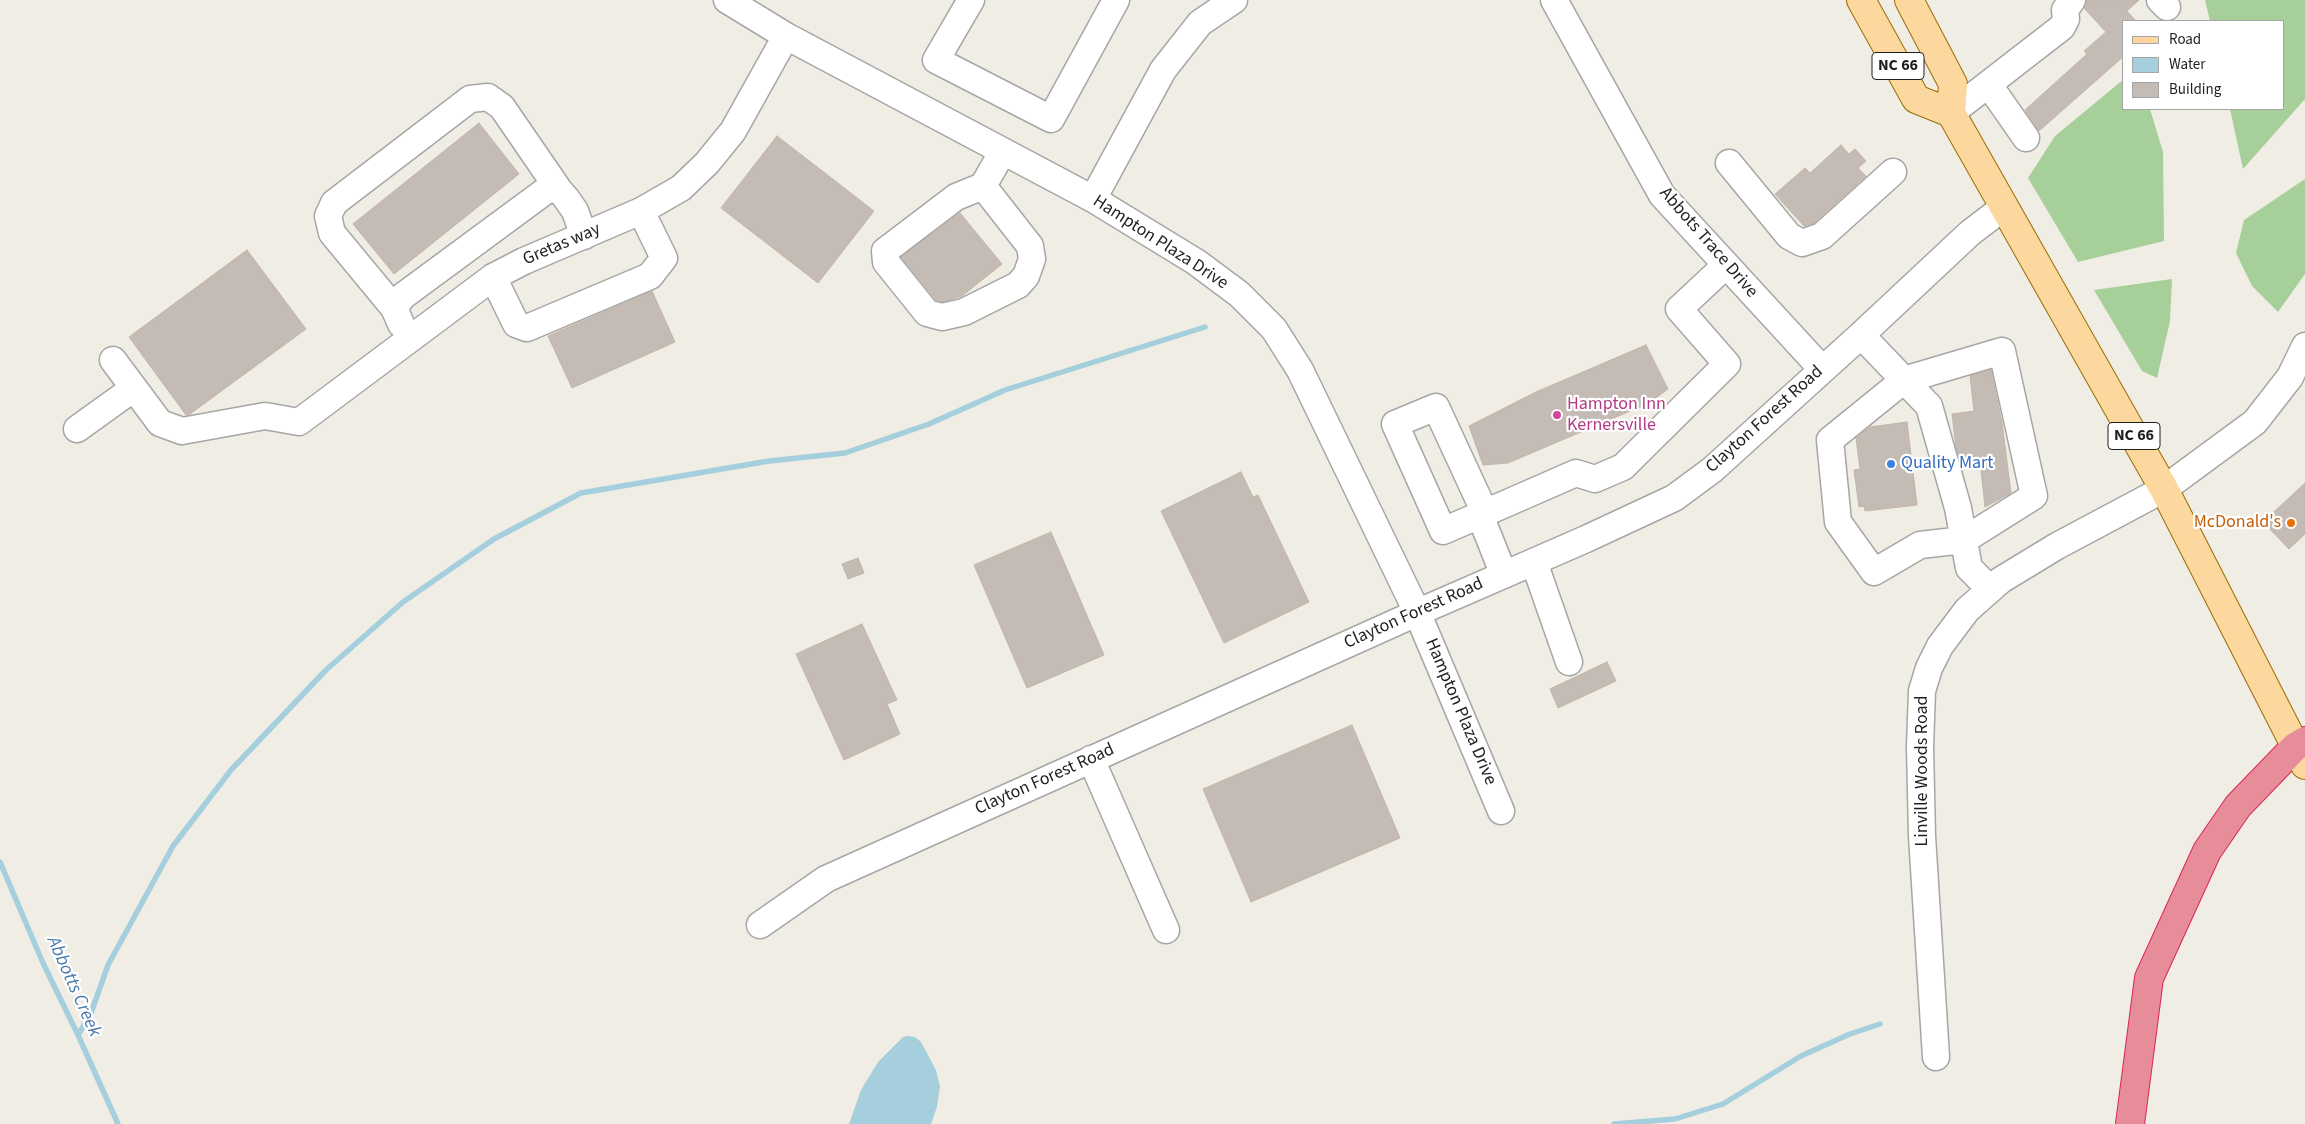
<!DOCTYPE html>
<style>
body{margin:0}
#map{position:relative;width:2305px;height:1124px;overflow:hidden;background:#f0ede5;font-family:"Source Sans 3",sans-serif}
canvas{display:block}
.legend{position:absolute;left:2122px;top:20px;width:162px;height:90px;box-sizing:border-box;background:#fff;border:1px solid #a5a5a5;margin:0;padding:6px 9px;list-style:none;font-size:15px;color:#1f1f1f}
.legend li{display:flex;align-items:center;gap:10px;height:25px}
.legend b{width:25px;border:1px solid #a5a5a5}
</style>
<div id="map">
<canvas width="2305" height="1124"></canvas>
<ul class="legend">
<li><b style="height:6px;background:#fcd79e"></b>Road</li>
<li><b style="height:14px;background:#a5cfdd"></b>Water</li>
<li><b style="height:14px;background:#c4bcb4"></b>Building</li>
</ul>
</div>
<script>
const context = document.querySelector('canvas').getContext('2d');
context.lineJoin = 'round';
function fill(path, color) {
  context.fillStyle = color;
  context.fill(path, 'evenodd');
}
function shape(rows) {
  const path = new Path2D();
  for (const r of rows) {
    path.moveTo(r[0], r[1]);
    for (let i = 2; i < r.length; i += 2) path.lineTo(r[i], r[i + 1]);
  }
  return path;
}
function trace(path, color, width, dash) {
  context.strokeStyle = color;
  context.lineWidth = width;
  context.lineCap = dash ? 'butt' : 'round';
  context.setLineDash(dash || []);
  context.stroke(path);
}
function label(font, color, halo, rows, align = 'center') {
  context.font = font + ' "Source Sans 3",sans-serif';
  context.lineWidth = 4.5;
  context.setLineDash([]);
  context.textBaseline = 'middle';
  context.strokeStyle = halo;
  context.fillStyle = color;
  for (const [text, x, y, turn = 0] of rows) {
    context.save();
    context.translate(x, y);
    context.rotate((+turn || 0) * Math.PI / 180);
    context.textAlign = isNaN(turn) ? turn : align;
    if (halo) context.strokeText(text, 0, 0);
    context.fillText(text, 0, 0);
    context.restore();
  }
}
const forest = shape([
 [2205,0,2305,0,2305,99,2243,169,2230,109,2284,109,2284,21,2210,21],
 [2124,79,2124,109,2150,109,2163,152,2164,241,2078,262,2028,178,2055,136],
 [2305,179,2305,274,2278,312,2252,286,2236,253,2244,220],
 [2172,279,2170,321,2157,378,2142,371,2094,290]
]);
const water = shape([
 [908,1036,915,1037,921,1042,936,1070,940,1086,937,1107,931,1124,849,1124,861,1090,878,1062,903,1037]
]);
const stream = shape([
 [0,862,43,963,78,1035,118,1124],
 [78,1035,91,1013,108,965,173,846,231,770,326,670,403,602,494,539,581,493,769,461,845,453,929,424,1005,390,1205,327],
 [1614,1124,1675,1119,1723,1104,1801,1056,1850,1034,1880,1024]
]);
const building = shape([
 [2087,0,2139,0,2127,11,2136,21,2124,21,2124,56,2039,131,2025,110,2087,54,2084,51,2106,32,2084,8,2087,0],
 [479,123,519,174,394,274,353,224,479,123],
 [777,136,874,211,818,283,721,208,777,136],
 [1841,145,1849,154,1855,149,1866,161,1858,168,1866,176,1814,223,1804,226,1775,194,1805,168,1810,173,1841,145],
 [960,213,1002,264,962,296,942,302,936,300,901,257,960,213],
 [247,250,306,329,190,414,186,415,129,337,247,250],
 [652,291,675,342,572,388,548,336,652,291],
 [1646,345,1668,389,1649,403,1508,463,1483,465,1469,426,1536,392,1646,345],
 [1991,370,2002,423,2011,493,1985,507,1980,461,1961,463,1956,447,1952,414,1974,411,1970,376,1991,370],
 [1907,422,1917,505,1865,511,1864,506,1859,507,1854,470,1860,469,1856,438,1870,427,1907,422],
 [1241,472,1253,497,1258,495,1309,602,1224,643,1161,511,1241,472],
 [2305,483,2305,534,2289,549,2263,522,2305,483],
 [1051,532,1104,655,1027,688,974,565,1051,532],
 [858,558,864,573,848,579,842,564,858,558],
 [862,624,897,700,887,704,900,734,844,760,796,654,862,624],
 [1607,662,1616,681,1558,708,1550,689,1607,662],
 [1352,725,1400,838,1251,902,1203,789,1352,725]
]);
const minor = shape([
 [727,0,786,36,1093,199,1196,262,1239,294,1274,329,1300,370,1417,612,1501,811],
 [971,0,936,60,1051,119,1116,0],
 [1554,0,1662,195,1822,369],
 [2160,0,2167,7],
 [1989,85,2026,138],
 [1951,113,2062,27,2066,19,2065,10,2072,0],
 [1729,163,1789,236,1802,243,1822,236,1893,172],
 [983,186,1030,246,1032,259,1026,276,1018,285,964,312,942,317,927,313,886,262,885,251,956,197,983,186,1003,151],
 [1093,199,1163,70,1200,23,1234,0],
 [493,277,516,324,527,328,650,276,664,258,641,211],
 [394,308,332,233,328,216,334,203,470,99,488,97,502,107,559,190],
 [401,324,394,308,403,296,548,189,559,190,566,198,575,211,584,236],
 [1861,335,1929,406,1958,508,1969,568,1990,589],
 [2002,351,2034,496,1964,540,1920,545,1874,572,1838,522,1830,440,1904,380,2002,351],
 [113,360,160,423,182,431,265,416,299,422,493,277,524,261,641,211,681,188,707,163,733,131,786,36],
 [77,429,134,388],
 [1485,513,1436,407,1395,424,1443,531,1480,515,1576,473,1595,479,1623,467,1727,364,1679,309,1726,265],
 [1480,515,1504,575],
 [1534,562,1569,662],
 [1091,759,1166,930],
 [760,925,826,879,1430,607,1586,539,1674,498,1712,470,1861,335,1970,233,2004,207],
 [1936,1057,1922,836,1920,747,1922,691,1929,668,1940,646,1967,610,2001,580,2057,546,2164,489,2255,422,2290,377,2305,346]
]);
const major = shape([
 [1861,0,1916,99,1951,113],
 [1909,0,1953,84,1951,113,2164,489,2305,765]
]);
const highway = shape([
 [2130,1124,2149,978,2207,851,2238,806,2295,747,2305,741]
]);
const markers = [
 [1557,415,5,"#d1479c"],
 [1891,464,5,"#3f7fe0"],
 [2291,523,5,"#e8710a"]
];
const shields = [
 [1898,66,52],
 [2134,436,52]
];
const shieldNames = [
 ["NC 66",1898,66],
 ["NC 66",2134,436]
];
const streetNames = [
 ["Hampton Plaza Drive",1160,243,33],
 ["Abbots Trace Drive",1708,243,49],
 ["Gretas way",562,245,-23],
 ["Clayton Forest Road",1765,420,-42],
 ["Clayton Forest Road",1414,614,-24],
 ["Hampton Plaza Drive",1460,712,67],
 ["Linville Woods Road",1923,771,-90],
 ["Clayton Forest Road",1045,780,-24]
];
const hotelNames = [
 ["Hampton Inn",1567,405],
 ["Kernersville",1567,426]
];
const shopNames = [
 ["Quality Mart",1901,464]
];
const foodNames = [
 ["McDonald's",2281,523]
];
const waterNames = [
 ["Abbotts Creek",73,987,66]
];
fill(forest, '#a7cf9a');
fill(water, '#a5cfdd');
trace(stream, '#a5cfdd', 5.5);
fill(building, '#c4bcb4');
trace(building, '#c1b4a7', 1);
trace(minor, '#a6a6a6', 29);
trace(major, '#9a6d00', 30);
trace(highway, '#dc245c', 30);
trace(minor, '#fff', 26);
trace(major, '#fcd79e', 28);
trace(highway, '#e78d9a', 28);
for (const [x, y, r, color] of markers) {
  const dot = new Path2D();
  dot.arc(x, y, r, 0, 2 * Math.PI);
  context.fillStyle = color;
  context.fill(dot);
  trace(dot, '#fff', 2);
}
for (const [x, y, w] of shields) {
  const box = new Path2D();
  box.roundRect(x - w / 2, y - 13.5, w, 27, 4);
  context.fillStyle = '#fff';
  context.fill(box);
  trace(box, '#1f1f1f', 1);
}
label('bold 16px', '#1f1f1f', null, shieldNames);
label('18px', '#1f1f1f', '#fff', streetNames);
label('18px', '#b23c85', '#fff', hotelNames, 'left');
label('18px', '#366cbe', '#fff', shopNames, 'left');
label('18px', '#c56008', '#fff', foodNames, 'right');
label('italic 19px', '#4a79af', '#fff', waterNames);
</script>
